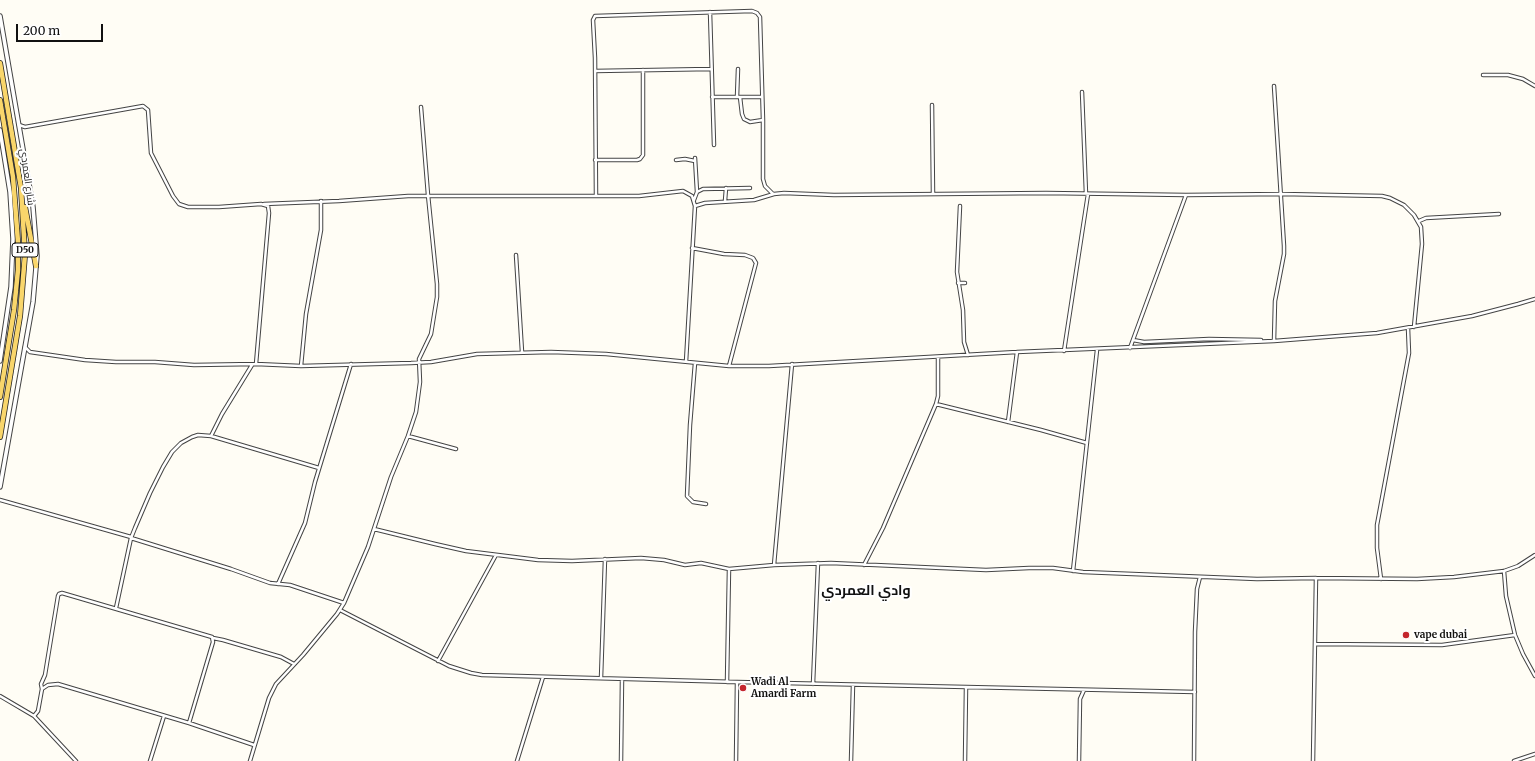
<!DOCTYPE html>
<meta charset="utf-8">
<style>
body{margin:0}
#map{position:relative;width:1535px;height:761px;overflow:hidden;background:#fffdf5;font-family:Merriweather,serif}
canvas{display:block}
.scale{position:absolute;left:16px;top:24px;width:87px;height:18px;box-sizing:border-box;border:2px solid #111;border-top:0;padding-left:5px;font-size:12px;line-height:14px;white-space:nowrap;color:#111;-webkit-text-stroke:3px #fff;paint-order:stroke}
</style>
<div id="map">
<canvas width="1535" height="761"></canvas>
<div class="scale">200 m</div>
</div>
<script>
const context = document.querySelector('canvas').getContext('2d');
context.lineJoin = 'round';
function shape(rows) {
  const path = new Path2D();
  for (const r of rows) {
    path.moveTo(r[0], r[1]);
    for (let i = 2; i < r.length; i += 2) path.lineTo(r[i], r[i + 1]);
  }
  return path;
}
function trace(path, color, width, dash) {
  context.strokeStyle = color;
  context.lineWidth = width;
  context.lineCap = dash ? 'butt' : 'round';
  context.setLineDash(dash || []);
  context.stroke(path);
}
function label(font, color, halo, rows, align = 'center') {
  context.font = font + ' Merriweather,Cairo,serif';
  context.lineWidth = 4;
  context.setLineDash([]);
  context.textBaseline = 'middle';
  context.strokeStyle = halo;
  context.fillStyle = color;
  for (const [text, x, y, turn = 0] of rows) {
    context.save();
    context.translate(x, y);
    context.rotate((+turn || 0) * Math.PI / 180);
    context.textAlign = isNaN(turn) ? turn : align;
    if (halo) context.strokeText(text, 0, 0);
    context.fillText(text, 0, 0);
    context.restore();
  }
}
const minor = shape([
 [710,12,714,145],
 [595,71,711,69],
 [1483,75,1508,75,1523,79,1535,86],
 [1082,92,1086,194],
 [712,97,762,97],
 [737,97,738,69],
 [740,97,742,114,744,119,750,122,763,120],
 [932,105,933,194],
 [19,125,25,127,143,106,148,110,151,153,173,196,179,204,188,207,219,207,261,204,268,206,269,213,256,364],
 [695,158,697,192],
 [595,160,637,160,640,159,643,155,643,70],
 [676,160,685,159,695,161],
 [596,195,595,58,593,20,595,16,752,11,757,13,760,17,763,120,763,179,765,186,773,194],
 [694,200,697,192,703,189,750,188],
 [725,201,726,188],
 [264,204,339,201,408,196,639,196,683,191,692,196,695,206,686,362],
 [695,206,705,203,754,200,774,194,784,193,834,195,1046,193,1186,195,1282,194,1382,196,1390,198,1404,205,1414,215,1421,227,1422,244,1414,327],
 [960,206,957,272,963,310,964,342,968,355],
 [1419,221,1426,218,1499,214],
 [692,248,724,254,745,255,753,258,756,263,729,366],
 [516,255,522,352],
 [958,283,965,283],
 [1133,340,1144,342,1209,339,1261,340],
 [1272,341,1274,341,1275,301,1284,254,1284,246,1274,86],
 [25,347,30,352,85,360,116,362,155,362,194,365,256,364,301,366,411,363,431,362,477,354,551,352,606,354,729,366,769,366,1017,352,1274,341,1377,333,1472,316,1518,304,1535,299],
 [1130,348,1186,195],
 [1064,351,1088,194],
 [695,363,690,425,687,496,693,502,706,504],
 [301,366,306,314,321,230,321,201],
 [936,404,1041,430,1087,443],
 [1008,422,1017,352],
 [211,436,222,414,252,365],
 [408,436,456,449],
 [0,500,131,537],
 [374,529,435,544,466,551,538,560,572,561,641,558,664,560,685,565,701,563,729,569,774,565,831,563,986,570,1029,568,1053,568,1083,572,1257,579,1316,578,1417,579,1454,577,1504,571,1518,566,1535,555],
 [131,538,231,569,270,583,290,585,344,603],
 [774,565,792,364],
 [864,565,883,528,936,404,938,396,938,358],
 [1073,571,1097,350],
 [1504,571,1506,596,1515,635,1523,654,1535,676],
 [1381,579,1377,548,1377,525,1409,353,1408,328],
 [278,584,305,523,315,482,351,364],
 [116,608,131,538,135,528,150,493,163,467,172,452,181,443,192,437,198,435,211,436,319,468],
 [340,610,449,666,471,673,482,675,737,682,1195,692],
 [213,638,223,640,281,657,294,664],
 [1315,644,1442,645,1515,635],
 [438,661,496,555],
 [601,678,605,559],
 [727,682,729,569],
 [813,684,818,563],
 [42,689,41,684,45,675,58,596,59,594,62,593,212,637,213,642,189,723],
 [0,696,34,716,76,761],
 [34,716,38,711,42,689,48,685,58,684,189,723,254,745],
 [150,761,164,716],
 [250,761,269,698,276,684,303,655,337,614,344,603,368,547,391,477,408,436,416,412,420,382,419,359,431,334,437,297,437,284,428,195,421,107],
 [517,761,543,677],
 [621,761,622,680],
 [736,761,737,682],
 [851,761,853,685],
 [965,761,966,688],
 [1079,761,1080,699,1084,690],
 [1194,761,1195,632,1197,589,1200,577],
 [1313,761,1316,578],
 [1514,761,1535,754]
]);
const tertiary = shape([
 [0,16,33,207,37,256,33,302,0,487],
 [0,130,10,192,13,239,11,287,0,361]
]);
const primary = shape([
 [0,63,21,188,25,254,20,316,0,437],
 [0,100,13,177,18,242,18,270,14,310,0,397],
 [25,207,36,266]
]);
const markers = [
 [1406,635,4,"#c4262e"],
 [743,688,4,"#c4262e"]
];
const shields = [
 [25,250,26]
];
const shieldNames = [
 ["D50",25,250]
];
const streetNames = [
 ["شارع العمردي",27,177,82]
];
const poiNames = [
 ["vape dubai",1414,635],
 ["Wadi Al",751,682],
 ["Amardi Farm",751,694]
];
const districtNames = [
 ["وادي العمردي",866,591]
];
trace(minor, '#444', 4.5);
trace(tertiary, '#444', 5.5);
trace(primary, '#222', 6);
trace(minor, '#fff', 2.5);
trace(tertiary, '#fff', 3.5);
trace(primary, '#f9d66b', 4.5);
for (const [x, y, r, color] of markers) {
  const dot = new Path2D();
  dot.arc(x, y, r, 0, 2 * Math.PI);
  context.fillStyle = color;
  context.fill(dot);
  trace(dot, '#fff', 1.5);
}
for (const [x, y, w] of shields) {
  const box = new Path2D();
  box.roundRect(x - w / 2, y - 7, w, 14, 3);
  context.fillStyle = '#fff';
  context.fill(box);
  trace(box, '#111', 1);
}
label('bold 9px', '#111', null, shieldNames);
label('10px', '#111', '#fff', streetNames);
label('bold 10px', '#111', '#fff', poiNames, 'left');
label('bold 14px', '#111', '#fff', districtNames);
</script>
